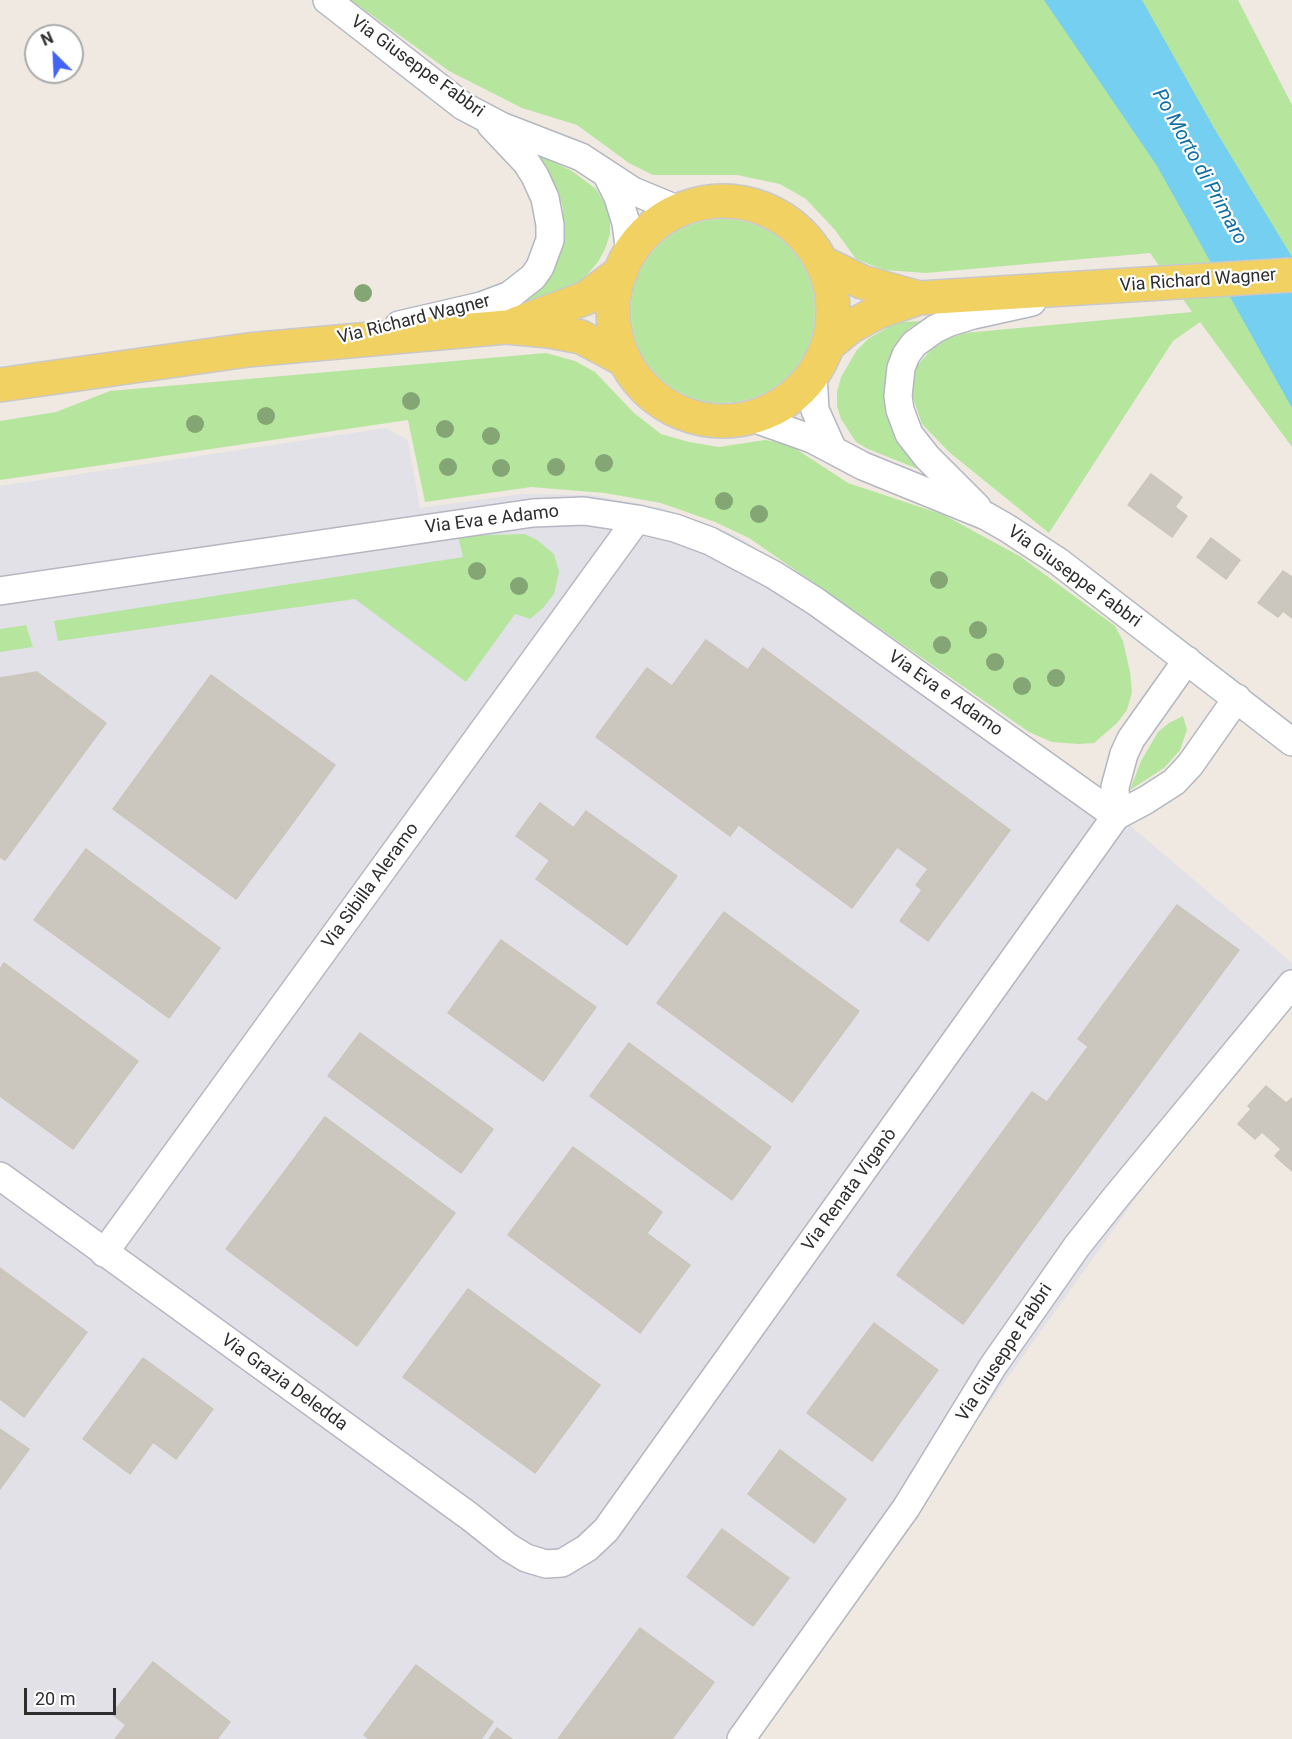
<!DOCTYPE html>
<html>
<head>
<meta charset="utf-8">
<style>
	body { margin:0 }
	#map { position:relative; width:1292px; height:1739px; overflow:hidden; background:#efe9e1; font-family:Roboto,sans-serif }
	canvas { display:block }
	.north { position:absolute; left:24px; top:24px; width:60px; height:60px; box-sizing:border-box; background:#fff; border:2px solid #ababab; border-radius:50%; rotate:336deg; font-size:16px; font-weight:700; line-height:24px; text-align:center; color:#2e2e2e }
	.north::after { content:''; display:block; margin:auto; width:21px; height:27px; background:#4264fb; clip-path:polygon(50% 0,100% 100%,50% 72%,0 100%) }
	.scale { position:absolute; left:24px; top:1688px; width:92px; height:27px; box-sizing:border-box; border:3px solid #2e2e2e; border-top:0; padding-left:8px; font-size:18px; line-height:21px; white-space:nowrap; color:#2e2e2e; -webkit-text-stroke:4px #fff; paint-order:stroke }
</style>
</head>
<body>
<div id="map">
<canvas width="1292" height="1739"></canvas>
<div class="north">N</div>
<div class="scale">20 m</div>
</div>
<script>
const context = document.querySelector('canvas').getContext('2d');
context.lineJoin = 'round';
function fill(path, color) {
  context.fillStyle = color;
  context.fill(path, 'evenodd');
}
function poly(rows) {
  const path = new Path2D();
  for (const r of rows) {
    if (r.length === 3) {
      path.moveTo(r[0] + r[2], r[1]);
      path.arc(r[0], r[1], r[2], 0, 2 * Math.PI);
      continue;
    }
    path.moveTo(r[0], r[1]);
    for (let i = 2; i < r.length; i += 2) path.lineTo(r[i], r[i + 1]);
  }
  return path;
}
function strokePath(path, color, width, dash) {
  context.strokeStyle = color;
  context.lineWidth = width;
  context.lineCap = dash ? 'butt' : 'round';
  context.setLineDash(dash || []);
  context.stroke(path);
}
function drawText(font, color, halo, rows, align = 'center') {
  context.font = font + ' Roboto,sans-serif';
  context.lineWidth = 4.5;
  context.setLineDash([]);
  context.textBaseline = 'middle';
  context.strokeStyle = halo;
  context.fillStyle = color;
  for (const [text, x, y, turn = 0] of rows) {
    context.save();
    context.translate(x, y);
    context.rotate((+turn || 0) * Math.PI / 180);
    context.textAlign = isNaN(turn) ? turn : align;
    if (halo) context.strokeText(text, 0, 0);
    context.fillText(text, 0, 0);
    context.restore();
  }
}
fill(poly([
	[385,428,408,440,420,508,521,494,591,495,662,508,738,536,1035,745,1292,963,1292,980,749,1739,0,1739,0,486]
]), '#e3e1e8');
fill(poly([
	[351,0,1238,0,1292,105,1292,447,1200,322,1173,341,1049,533,949,452,922,424,912,395,916,367,930,351,947,339,965,333,1192,312,1150,253,926,273,884,270,856,259,835,230,806,199,780,184,737,175,653,175,629,163,577,125,522,108,449,71],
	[532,152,572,171,596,189,606,206,610,220,610,234,605,249,598,262,578,285,531,303,516,303,562,236,563,209,559,194,546,168],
	[723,311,92],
	[923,321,911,327,902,335,895,347,887,377,928,473,868,449,856,442,841,419,837,406,837,392,841,377,857,350,868,339,892,325,902,322],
	[546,353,575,361,595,372,634,413,661,434,689,442,719,447,765,440,790,445,848,483,944,515,1021,557,1115,626,1123,641,1130,672,1132,692,1127,710,1117,723,1094,743,1078,744,1052,742,1029,732,749,538,715,522,661,503,605,493,531,487,425,502,408,420,0,480,0,421,56,412,110,391],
	[525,534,537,540,554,554,559,572,554,594,543,608,530,619,515,614,466,682,355,599,58,641,54,621,463,557,458,536],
	[26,625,33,647,0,652,0,629],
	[1183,716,1187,730,1180,750,1164,768,1130,790,1141,761,1158,732,1169,723]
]), '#b6e59e');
fill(poly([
	[1044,0,1142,0,1214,128,1292,257,1292,408,1157,166]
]), '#75cff0');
const building = poly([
	[1151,474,1182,497,1175,507,1187,516,1172,537,1128,505,1151,474],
	[1211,538,1240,560,1226,579,1197,557,1211,538],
	[1283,571,1292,577,1292,618,1283,611,1278,617,1258,603,1283,571],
	[706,640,748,670,763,648,832,699,730,836,596,737,647,668,672,686,706,640],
	[37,672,106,723,5,860,0,857,0,678,37,672],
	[211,675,335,765,286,832,162,742,211,675],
	[832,699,945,782,852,908,739,825,832,699],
	[162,742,286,832,236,899,113,809,162,742],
	[945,782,1010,830,928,941,900,921,922,890,916,885,928,869,897,847,945,782],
	[540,803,574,828,549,860,516,836,540,803],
	[586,811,677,876,627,945,536,879,586,811],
	[86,849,220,948,169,1018,34,920,86,849],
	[1177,905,1239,950,1139,1085,1078,1039,1177,905],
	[724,912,859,1011,792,1102,657,1003,724,912],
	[501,940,596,1007,543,1081,448,1013,501,940],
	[4,963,138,1061,73,1149,0,1096,0,969,4,963],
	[360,1033,493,1129,461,1173,328,1076,360,1033],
	[629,1043,771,1147,732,1200,590,1096,629,1043],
	[1088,1047,1139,1085,1031,1231,965,1183,1032,1092,1047,1102,1088,1047],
	[1266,1086,1286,1103,1292,1098,1292,1171,1275,1156,1281,1149,1262,1132,1255,1139,1238,1124,1251,1109,1248,1106,1266,1086],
	[325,1117,455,1213,406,1279,276,1183,325,1117],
	[573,1147,638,1194,622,1215,690,1265,640,1333,508,1235,573,1147],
	[276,1183,406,1279,357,1346,226,1249,276,1183],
	[965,1183,1031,1231,963,1324,897,1275,965,1183],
	[638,1194,662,1212,647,1233,622,1215,638,1194],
	[0,1268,87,1332,24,1417,0,1399,0,1268],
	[468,1289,600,1385,535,1473,403,1377,468,1289],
	[874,1323,938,1370,872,1461,807,1413,874,1323],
	[143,1358,213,1409,176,1459,153,1442,130,1474,83,1439,143,1358],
	[0,1429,29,1449,0,1489,0,1429],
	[780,1450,846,1499,814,1543,748,1494,780,1450],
	[722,1529,789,1578,753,1626,687,1577,722,1529],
	[640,1628,714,1682,672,1739,558,1739,640,1628],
	[153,1662,230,1722,217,1739,115,1739,126,1725,112,1714,153,1662],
	[416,1665,493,1722,481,1739,369,1739,364,1735,416,1665],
	[497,1728,512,1739,489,1739,497,1728]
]);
fill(building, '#cbc7bf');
strokePath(building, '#cbc5ba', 1.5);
const minor = poly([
	[327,0,463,106,501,126,581,157,633,191,679,210],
	[607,175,618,197,626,223,630,253],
	[399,325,481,306,510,295,533,277,540,267,550,240,550,225,545,198,535,176,526,162,491,125],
	[813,374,815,410,833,450],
	[750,417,812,439,863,466,986,516,1007,528,1059,562,1292,742],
	[977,507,927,457,909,434,900,410,898,396,901,368,906,355,914,344,935,329,950,322,973,315,1032,302],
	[0,591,533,513,584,511,637,519,675,528,710,541,774,575,815,601,1116,816],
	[1116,816,1115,787,1124,754,1131,739,1187,660],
	[0,1176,469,1516,508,1547,526,1558,546,1564,562,1563,587,1548,606,1530,1116,816,1146,800,1174,782,1190,765,1237,698],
	[104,1253,637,519],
	[741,1739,906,1508,993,1366,1077,1246,1116,1197,1292,984]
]);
const primary = poly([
	[723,311,110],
	[821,262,862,282,919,298],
	[516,324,586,298,621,272],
	[828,345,850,327,878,312,919,298,1292,275],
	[0,385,248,350,506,327,549,331,581,337,624,360]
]);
strokePath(minor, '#b4b7c1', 30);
strokePath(primary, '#c9c9c9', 36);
strokePath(minor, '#fff', 27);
strokePath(primary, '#f2d163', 33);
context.fillStyle = '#84a574';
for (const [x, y] of [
	[363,293],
	[411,401],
	[266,416],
	[195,424],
	[445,429],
	[491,436],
	[604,463],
	[448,467],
	[556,467],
	[501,468],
	[724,501],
	[759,514],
	[477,571],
	[939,580],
	[519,586],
	[978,630],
	[942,645],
	[995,662],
	[1056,678],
	[1022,686]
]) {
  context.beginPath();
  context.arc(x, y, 9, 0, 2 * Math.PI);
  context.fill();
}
drawText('18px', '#2e2e2e', '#fff', [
	["Via Giuseppe Fabbri",417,67,36],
	["Via Richard Wagner",1198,281,-4],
	["Via Richard Wagner",414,320,-14],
	["Via Eva e Adamo",492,520,-7],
	["Via Giuseppe Fabbri",1074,577,36],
	["Via Eva e Adamo",945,694,35],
	["Via Sibilla Aleramo",371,886,-54],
	["Via Renata Viganò",850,1190,-54],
	["Via Giuseppe Fabbri",1005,1353,-57],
	["Via Grazia Deledda",284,1383,36]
]);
drawText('italic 20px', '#0d6fa3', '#fff', [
	["Po Morto di Primaro",1199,167,61]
]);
</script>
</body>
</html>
